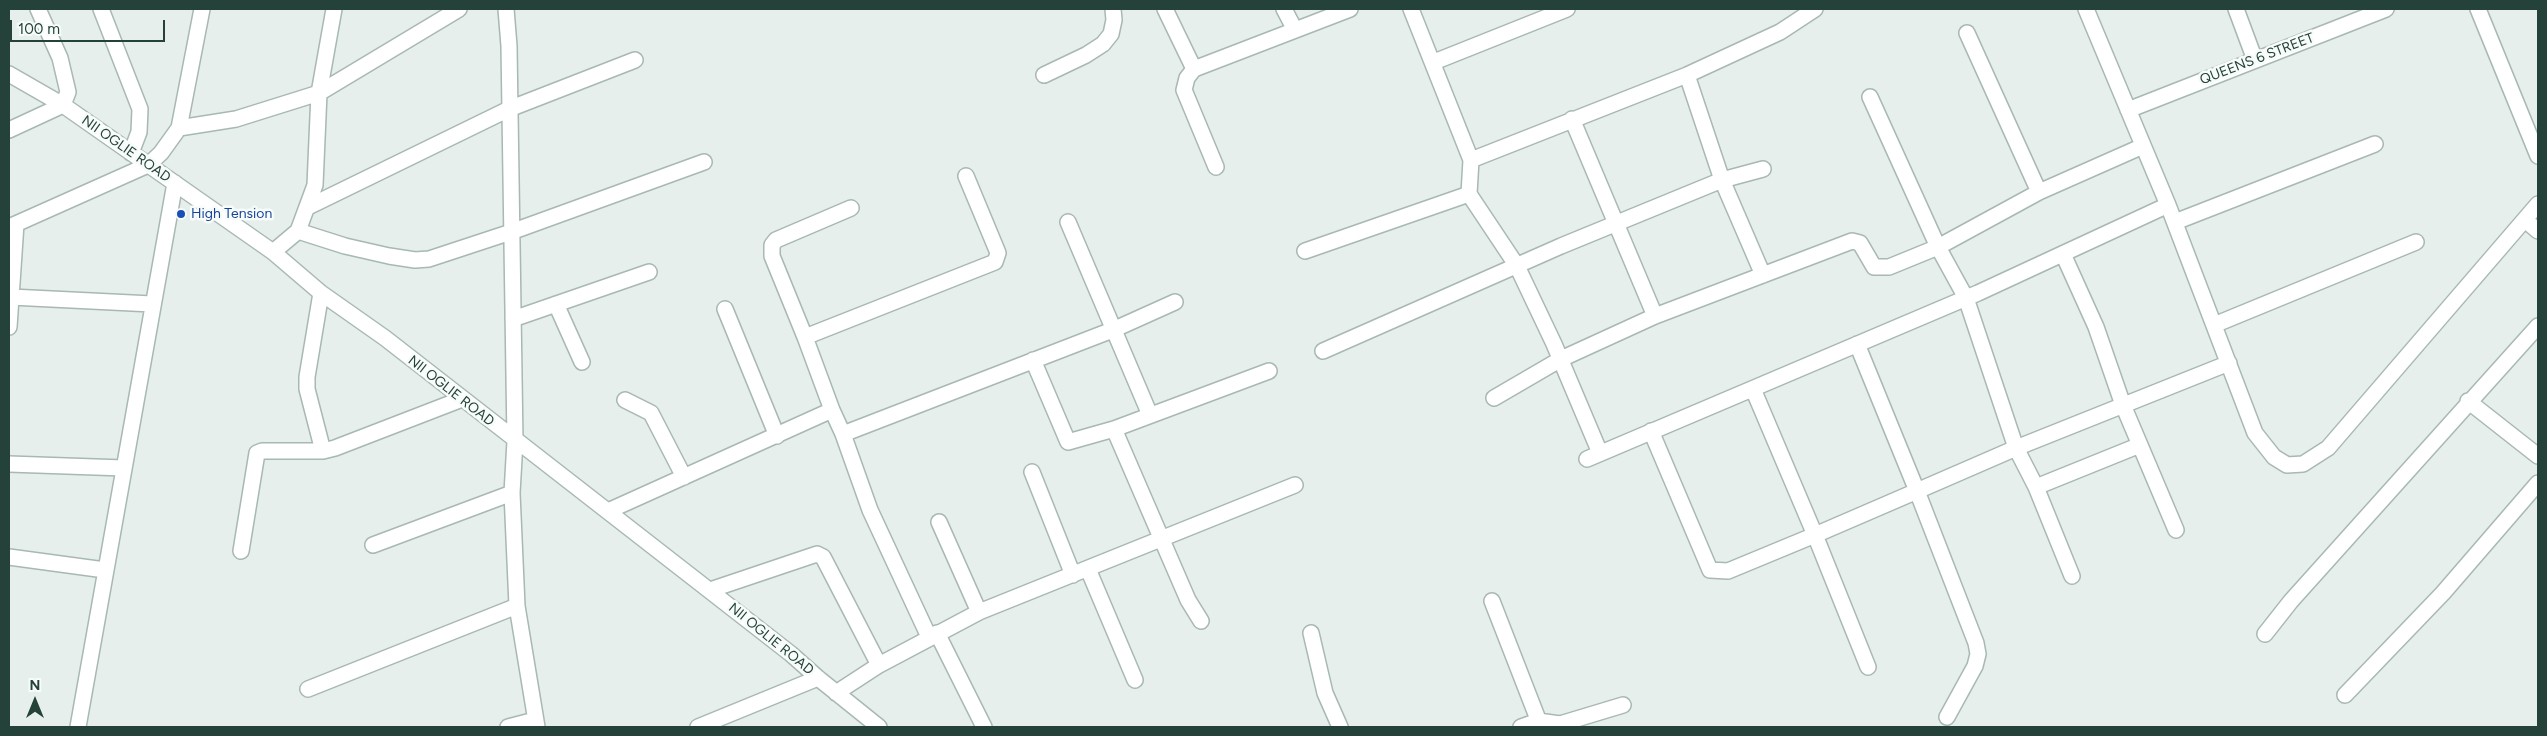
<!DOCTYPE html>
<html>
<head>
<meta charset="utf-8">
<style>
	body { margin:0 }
	#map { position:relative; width:2547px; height:736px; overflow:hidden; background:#e6efeb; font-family:Figtree,sans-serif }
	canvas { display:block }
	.frame { position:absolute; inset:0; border:10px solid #24423a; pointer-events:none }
	.north { position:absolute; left:10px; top:676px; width:50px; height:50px; -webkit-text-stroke:4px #f7fbf9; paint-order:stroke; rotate:0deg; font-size:14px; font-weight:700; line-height:20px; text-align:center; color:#24423a }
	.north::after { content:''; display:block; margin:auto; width:18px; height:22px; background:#24423a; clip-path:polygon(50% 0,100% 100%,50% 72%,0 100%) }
	.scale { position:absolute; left:10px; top:20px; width:155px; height:22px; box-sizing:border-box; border:2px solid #24423a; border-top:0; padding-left:6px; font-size:15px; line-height:18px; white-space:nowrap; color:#24423a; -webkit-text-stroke:4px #f7fbf9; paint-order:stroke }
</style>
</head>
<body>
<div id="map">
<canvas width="2547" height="736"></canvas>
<div class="frame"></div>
<div class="north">N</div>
<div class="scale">100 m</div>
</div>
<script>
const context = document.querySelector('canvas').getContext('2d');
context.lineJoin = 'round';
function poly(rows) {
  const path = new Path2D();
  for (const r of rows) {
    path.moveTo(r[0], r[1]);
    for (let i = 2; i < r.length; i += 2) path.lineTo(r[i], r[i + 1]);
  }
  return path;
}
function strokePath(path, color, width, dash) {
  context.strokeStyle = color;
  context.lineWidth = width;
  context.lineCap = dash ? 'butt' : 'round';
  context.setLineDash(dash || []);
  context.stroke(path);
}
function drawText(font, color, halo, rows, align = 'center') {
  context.font = font + ' Figtree,sans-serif';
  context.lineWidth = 5;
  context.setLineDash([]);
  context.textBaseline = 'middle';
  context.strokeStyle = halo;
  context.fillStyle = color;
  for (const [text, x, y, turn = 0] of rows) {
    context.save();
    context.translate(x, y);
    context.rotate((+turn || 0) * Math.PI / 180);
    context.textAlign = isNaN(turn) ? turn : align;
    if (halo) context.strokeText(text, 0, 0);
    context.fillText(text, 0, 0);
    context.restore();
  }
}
const minor = poly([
	[101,9,140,109,139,132,131,153],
	[506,9,509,46,515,441,512,493,517,606,537,727],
	[1165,9,1194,69],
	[1284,9,1295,30],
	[1411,9,1471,160,1469,194,1517,266,1554,344,1600,453],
	[2086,9,2168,205,2255,433,2274,457,2287,465,2303,464,2328,448,2538,204],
	[2236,9,2255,60],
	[2478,9,2538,156],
	[1967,33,2039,192,2143,146],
	[1434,62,1567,9],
	[9,74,63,105,273,252,321,293,385,338,791,654,818,678,879,727],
	[1044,75,1086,55,1103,44,1111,34,1114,20,1113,9],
	[1687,75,1722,180,1763,275],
	[1870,97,1938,247,1966,298,2016,448,2036,487,2072,576],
	[2128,110,2386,9],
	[1572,119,1655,316],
	[179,128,202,9],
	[9,130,63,105,68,92,60,58,38,9],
	[1471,160,1687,75,1780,32,1815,9],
	[1216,167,1184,90,1187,78,1194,69,1350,9],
	[308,207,509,109,635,60],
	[2525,220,2538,231],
	[1068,222,1150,415],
	[2175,222,2375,144],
	[9,227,148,165,161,153,179,128,236,119,319,93,459,9],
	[298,231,345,246,389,256,415,260,429,259,511,232,704,162],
	[1305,251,1469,194],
	[273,252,298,231,315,185,319,93,334,9],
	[2063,254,2096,327,2123,405,2176,530],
	[321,293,307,377,307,389,323,451],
	[11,297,152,304],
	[556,304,582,362],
	[725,309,777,436],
	[513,319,649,272],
	[2214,325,2416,242],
	[9,327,16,224],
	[805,337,772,256,772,245,776,240,851,208],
	[1323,351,1561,246,1722,180,1763,169],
	[1033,360,1068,442,1114,429,1269,371],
	[1753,389,1815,535,1868,667],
	[1494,398,1561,359,1655,316,1852,241,1860,243,1874,267,1889,267,1938,247,2039,192],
	[625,400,651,413,684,477],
	[2468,401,2538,456],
	[832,410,843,434,1115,329,1175,302],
	[1114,429,1188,600,1201,621],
	[1651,431,1710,570,1728,571,1815,535,1917,491,1857,344],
	[843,434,870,510,929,637],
	[1587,459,1978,293,2168,205],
	[9,464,124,468],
	[1032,472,1073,575],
	[2036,487,2140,445],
	[608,511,832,410,805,337,995,262,998,253,996,248,966,176],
	[939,522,979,612],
	[373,545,512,493],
	[241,551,257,453,262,451,323,451,335,448,462,399],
	[9,557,105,570],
	[1088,569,1135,680],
	[710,590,817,554,823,557,879,665],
	[1492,601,1541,727],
	[937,633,984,727],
	[1311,633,1325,693,1340,727],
	[2265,634,2291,601,2538,326],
	[308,689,517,606],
	[836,693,879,665,979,612,1295,485],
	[2345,695,2443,593,2538,483],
	[1947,717,1975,666,1978,654,1976,643,1917,491,2016,448,2229,363],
	[78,727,175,183],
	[508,727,535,720],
	[698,727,818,678],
	[1521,727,1538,721,1560,724,1623,705]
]);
strokePath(minor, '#a8b8b2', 18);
strokePath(minor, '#fff', 15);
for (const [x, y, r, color] of [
	[181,214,5,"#1a4fb4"]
]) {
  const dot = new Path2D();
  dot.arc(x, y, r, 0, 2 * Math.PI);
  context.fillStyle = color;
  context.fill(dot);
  strokePath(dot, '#f7fbf9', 2);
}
drawText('14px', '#24423a', '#f7fbf9', [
	["QUEENS 6 STREET",2257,59,-21],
	["NII OGLIE ROAD",126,149,35],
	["NII OGLIE ROAD",451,391,38],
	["NII OGLIE ROAD",771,639,39]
]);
drawText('14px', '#164399', '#f7fbf9', [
	["High Tension",191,214]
], 'left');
</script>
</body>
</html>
